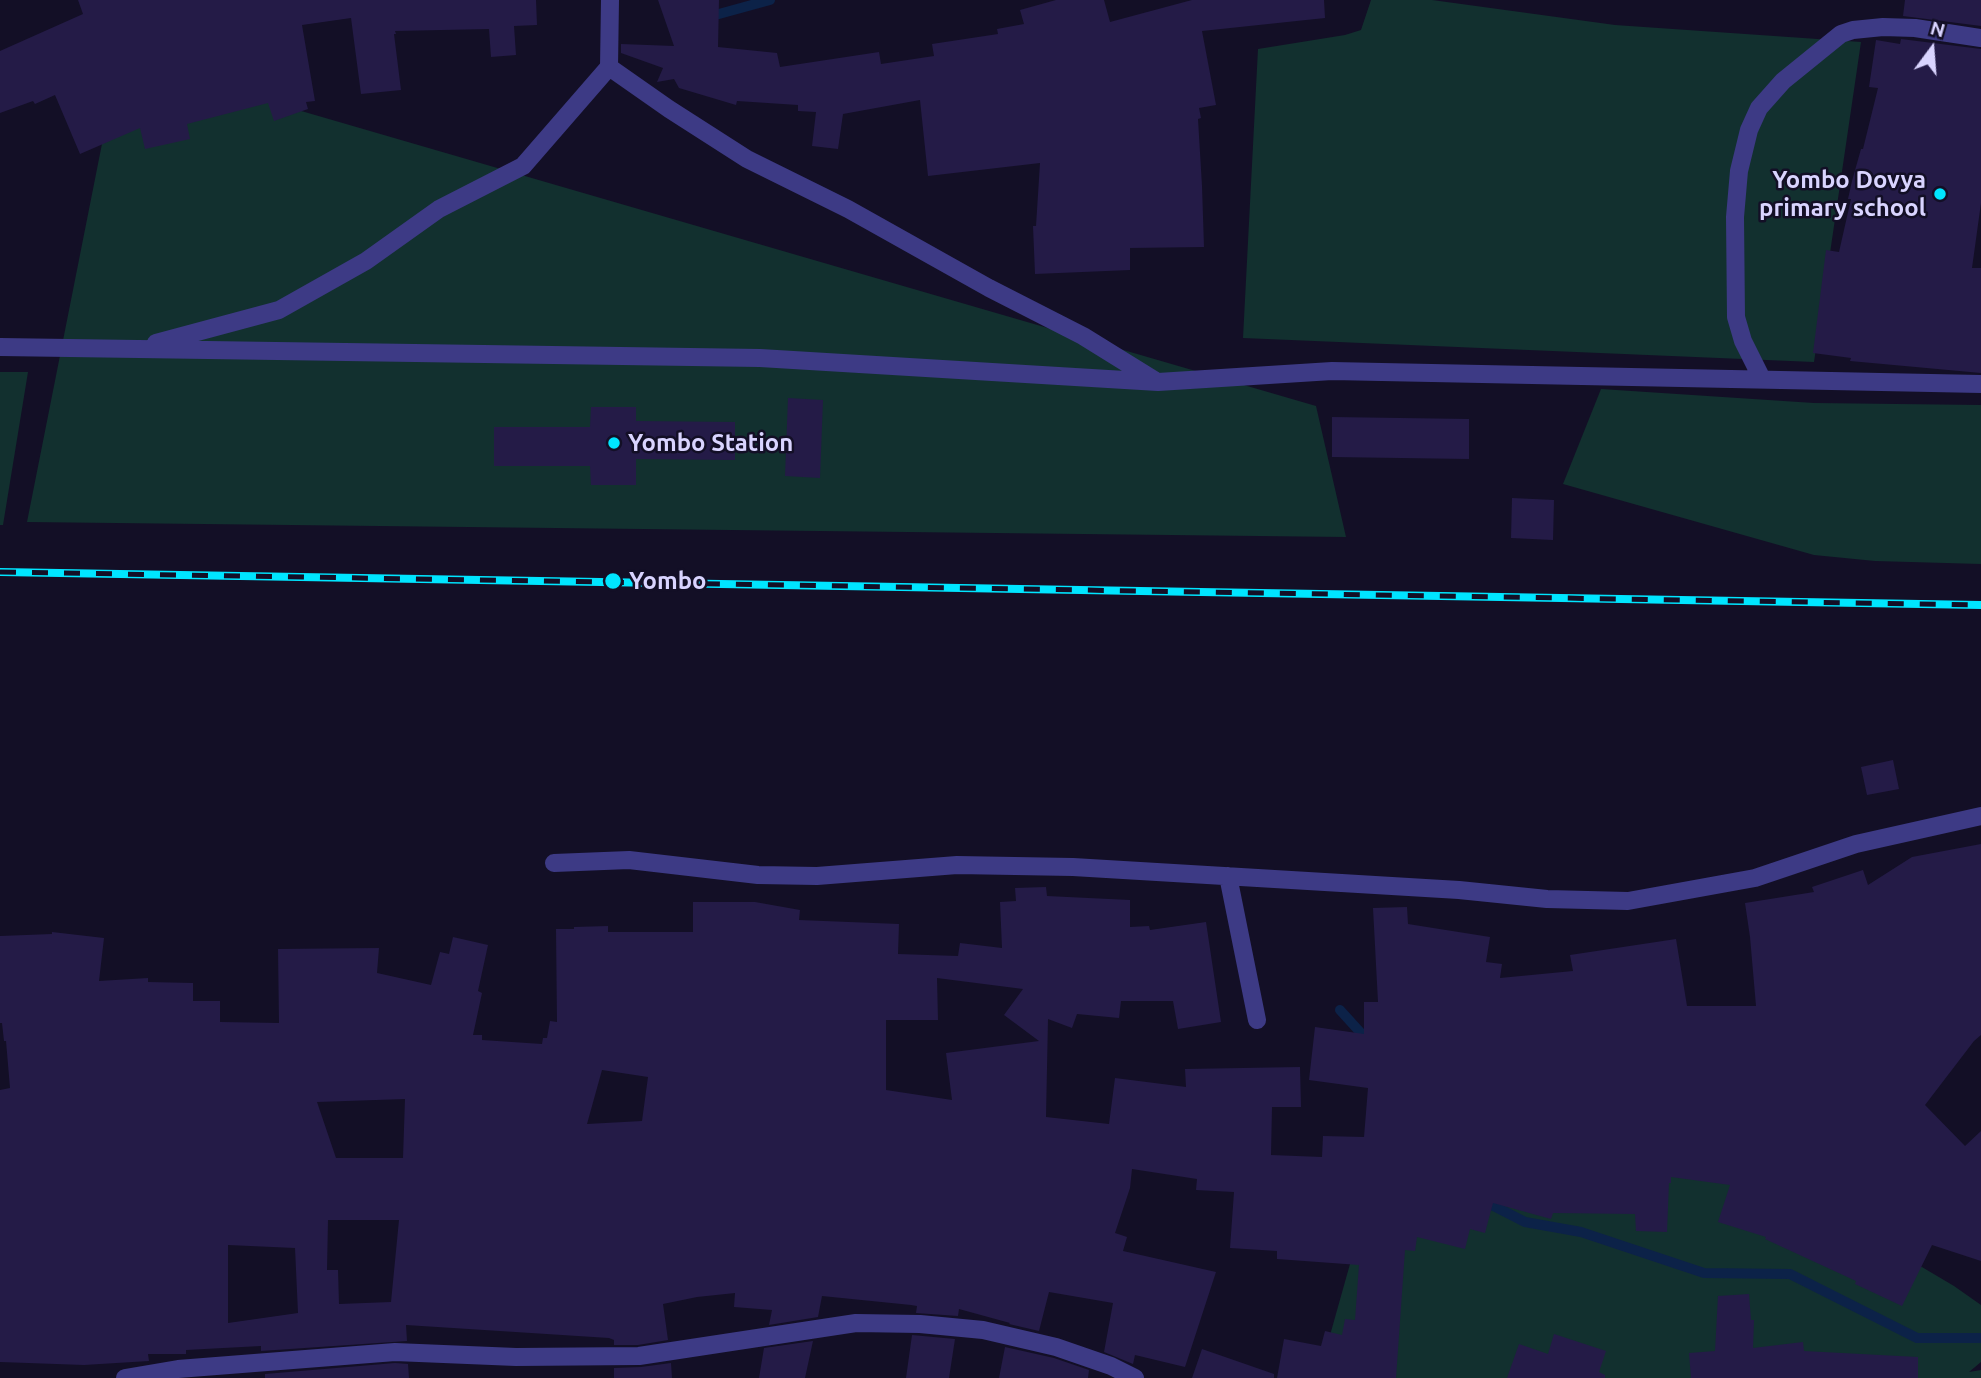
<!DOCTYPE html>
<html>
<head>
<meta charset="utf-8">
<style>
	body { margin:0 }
	#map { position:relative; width:1981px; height:1378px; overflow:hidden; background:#130f26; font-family:Ubuntu,sans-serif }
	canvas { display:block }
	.north { position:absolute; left:1897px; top:14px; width:70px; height:70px; -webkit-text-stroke:5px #130f26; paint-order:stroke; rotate:16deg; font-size:19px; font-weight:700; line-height:28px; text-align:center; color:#d9d4ff }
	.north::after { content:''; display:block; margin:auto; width:24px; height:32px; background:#d9d4ff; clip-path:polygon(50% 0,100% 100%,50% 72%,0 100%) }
</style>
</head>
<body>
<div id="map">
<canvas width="1981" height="1378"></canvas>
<div class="north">N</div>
</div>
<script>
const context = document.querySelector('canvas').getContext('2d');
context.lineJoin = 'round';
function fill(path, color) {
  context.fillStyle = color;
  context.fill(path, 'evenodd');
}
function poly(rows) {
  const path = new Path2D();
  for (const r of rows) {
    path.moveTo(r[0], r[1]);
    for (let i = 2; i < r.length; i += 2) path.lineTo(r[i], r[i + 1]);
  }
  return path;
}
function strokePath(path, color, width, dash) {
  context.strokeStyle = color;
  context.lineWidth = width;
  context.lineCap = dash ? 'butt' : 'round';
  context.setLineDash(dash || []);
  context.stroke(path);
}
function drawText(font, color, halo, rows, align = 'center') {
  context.font = font + ' Ubuntu,sans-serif';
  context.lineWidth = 5;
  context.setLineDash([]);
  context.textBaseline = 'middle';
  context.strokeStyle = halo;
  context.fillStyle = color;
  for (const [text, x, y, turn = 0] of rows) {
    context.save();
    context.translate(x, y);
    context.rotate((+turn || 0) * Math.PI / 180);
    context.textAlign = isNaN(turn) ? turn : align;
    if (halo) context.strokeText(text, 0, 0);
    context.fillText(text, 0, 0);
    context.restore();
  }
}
fill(poly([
	[1371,0,1432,0,1615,25,1861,42,1814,362,1243,338,1258,49,1345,35,1361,30],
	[119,58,1316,406,1346,537,27,522],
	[0,372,28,372,3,525,0,525],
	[1601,389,1814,403,1981,405,1981,564,1875,561,1814,555,1563,484],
	[1552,1153,1768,1176,1954,1286,1981,1305,1981,1362,1969,1372,1981,1370,1981,1378,1318,1378,1366,1207]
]), '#12302f');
strokePath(poly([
	[708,17,770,0],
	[1340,1010,1370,1043],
	[1482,1200,1525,1222,1581,1232,1704,1273,1790,1274,1917,1338,1981,1338]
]), '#0c2248', 10);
fill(poly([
	[78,0,536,0,537,25,514,26,516,55,491,57,489,29,395,31,396,34,394,34,401,90,361,94,351,18,302,25,315,101,306,102,308,109,274,121,268,103,187,124,190,139,145,149,140,128,80,154,55,95,35,104,33,101,0,113,0,51,83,14],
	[658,0,719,0,718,47,777,53,780,67,879,52,881,64,934,56,932,44,998,34,997,29,1024,24,1020,10,1056,0,1104,0,1110,22,1192,0,1324,0,1325,18,1202,31,1216,105,1199,108,1201,118,1198,119,1202,186,1204,247,1130,248,1130,270,1035,274,1033,226,1036,226,1040,163,928,176,920,100,843,114,838,149,812,146,816,112,798,111,798,105,737,101,736,105,679,88,674,79,657,82,663,68,621,53,621,44,674,46],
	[1905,0,1981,0,1981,26,1903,16],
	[1901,39,1981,49,1981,203,1972,268,1981,268,1981,373,1850,361,1851,358,1813,353,1826,250,1839,252,1851,199,1848,199,1852,181,1861,149,1863,149,1878,88,1869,87,1876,40,1900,44],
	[788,398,823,400,820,478,785,476],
	[591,407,636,407,636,421,735,422,735,460,636,459,636,485,591,485,590,466,494,466,494,427,590,427],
	[1332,417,1469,419,1469,459,1332,457],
	[1512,498,1554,500,1553,540,1511,538],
	[1893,760,1899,789,1867,795,1861,767],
	[1981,844,1981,1035,1974,1041,1925,1105,1965,1146,1981,1131,1981,1261,1932,1245,1902,1306,1855,1284,1856,1281,1765,1239,1766,1237,1718,1222,1730,1185,1671,1177,1671,1183,1669,1183,1667,1232,1636,1231,1635,1214,1553,1213,1551,1219,1493,1203,1485,1233,1470,1229,1465,1249,1417,1237,1415,1251,1405,1250,1396,1378,1277,1378,1284,1339,1321,1346,1325,1331,1342,1335,1345,1319,1355,1320,1359,1265,1277,1259,1277,1251,1230,1248,1234,1192,1196,1190,1197,1179,1132,1169,1130,1188,1115,1233,1127,1237,1123,1251,1216,1272,1185,1367,1135,1355,1133,1364,1104,1352,1113,1303,1049,1292,1039,1331,1009,1324,1010,1323,959,1309,958,1316,916,1313,917,1306,911,1305,822,1296,818,1317,769,1325,772,1310,734,1307,735,1293,697,1297,663,1304,668,1340,638,1345,614,1345,614,1340,609,1338,406,1325,407,1341,261,1351,261,1346,186,1350,186,1354,148,1354,149,1361,84,1365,0,1362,0,1090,10,1088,6,1041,4,1041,2,1023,0,1023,0,936,52,934,52,932,104,938,99,981,148,978,148,982,193,983,193,1001,220,1001,220,1022,279,1023,278,949,379,948,377,973,431,985,440,952,449,954,453,937,488,945,478,991,482,993,473,1035,482,1035,482,1040,542,1044,543,1038,547,1038,550,1021,557,1022,556,929,574,929,574,927,608,926,608,932,693,932,693,902,755,902,800,910,799,920,899,924,898,954,958,956,960,943,1002,948,1000,902,1016,901,1015,888,1046,887,1047,896,1130,900,1130,927,1149,926,1150,930,1206,922,1221,1022,1178,1029,1173,1001,1121,1001,1119,1018,1077,1014,1072,1028,1048,1019,1046,1117,1109,1124,1115,1078,1186,1087,1185,1069,1300,1067,1301,1107,1272,1107,1271,1155,1322,1157,1323,1136,1364,1137,1368,1088,1309,1080,1315,1027,1364,1034,1364,1002,1378,1002,1373,908,1407,907,1408,924,1490,937,1486,962,1502,964,1500,978,1573,971,1570,955,1676,939,1687,1006,1756,1006,1750,937,1745,903,1814,892,1812,887,1863,870,1868,885,1912,857],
	[937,978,1023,989,1004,1015,1039,1041,946,1053,952,1100,886,1090,886,1020,938,1020],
	[602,1070,648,1077,642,1121,587,1124],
	[405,1099,403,1158,336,1158,317,1102],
	[328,1220,399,1220,391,1302,339,1304,338,1270,327,1270],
	[228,1245,295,1248,298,1313,228,1323],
	[1749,1294,1751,1320,1754,1320,1753,1348,1803,1342,1804,1351,1918,1357,1918,1378,1691,1378,1689,1353,1715,1351,1718,1296],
	[1554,1334,1606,1351,1599,1372,1605,1375,1605,1378,1507,1378,1519,1344,1548,1354],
	[912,1335,955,1339,949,1378,906,1378],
	[813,1341,805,1378,759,1378,764,1348],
	[1005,1347,1054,1358,1089,1370,1088,1378,999,1378],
	[1202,1349,1274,1374,1274,1378,1192,1378],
	[395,1363,408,1364,409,1378,265,1378,265,1374],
	[671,1363,672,1378,614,1378,614,1368,641,1367]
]), '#241b47');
strokePath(poly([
	[609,67,669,109,747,159,848,209,989,288,1083,336,1154,380],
	[156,343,279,310,366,261,439,209,523,166,609,67,610,0],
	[0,347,760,358,1158,382,1332,371,1981,384],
	[1762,379,1743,341,1736,317,1735,217,1739,171,1749,130,1759,108,1783,81,1841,34,1853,30,1883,27,1915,28,1981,38],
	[554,863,629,860,758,875,817,876,957,865,1073,867,1459,890,1547,899,1628,901,1755,878,1856,844,1981,816],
	[1228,876,1257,1020],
	[125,1378,178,1369,395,1352,516,1357,639,1356,856,1323,920,1324,983,1330,1056,1347,1111,1366,1135,1378]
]), '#3d3a85', 18);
const rail = poly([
	[0,572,1981,605]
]);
strokePath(rail, '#00e5ff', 8);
strokePath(rail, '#130f26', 5, [16]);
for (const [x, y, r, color] of [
	[1940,194,7,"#00e5ff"],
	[614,443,7,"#00e5ff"],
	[613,581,9,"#00e5ff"]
]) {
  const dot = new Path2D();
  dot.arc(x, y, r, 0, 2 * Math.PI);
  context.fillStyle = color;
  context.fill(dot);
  strokePath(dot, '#130f26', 2.5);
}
drawText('bold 24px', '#d9d4ff', '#130f26', [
	["Yombo Dovya",1926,180,"right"],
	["primary school",1926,208,"right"],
	["Yombo Station",628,443],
	["Yombo",629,581]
], 'left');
</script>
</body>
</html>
